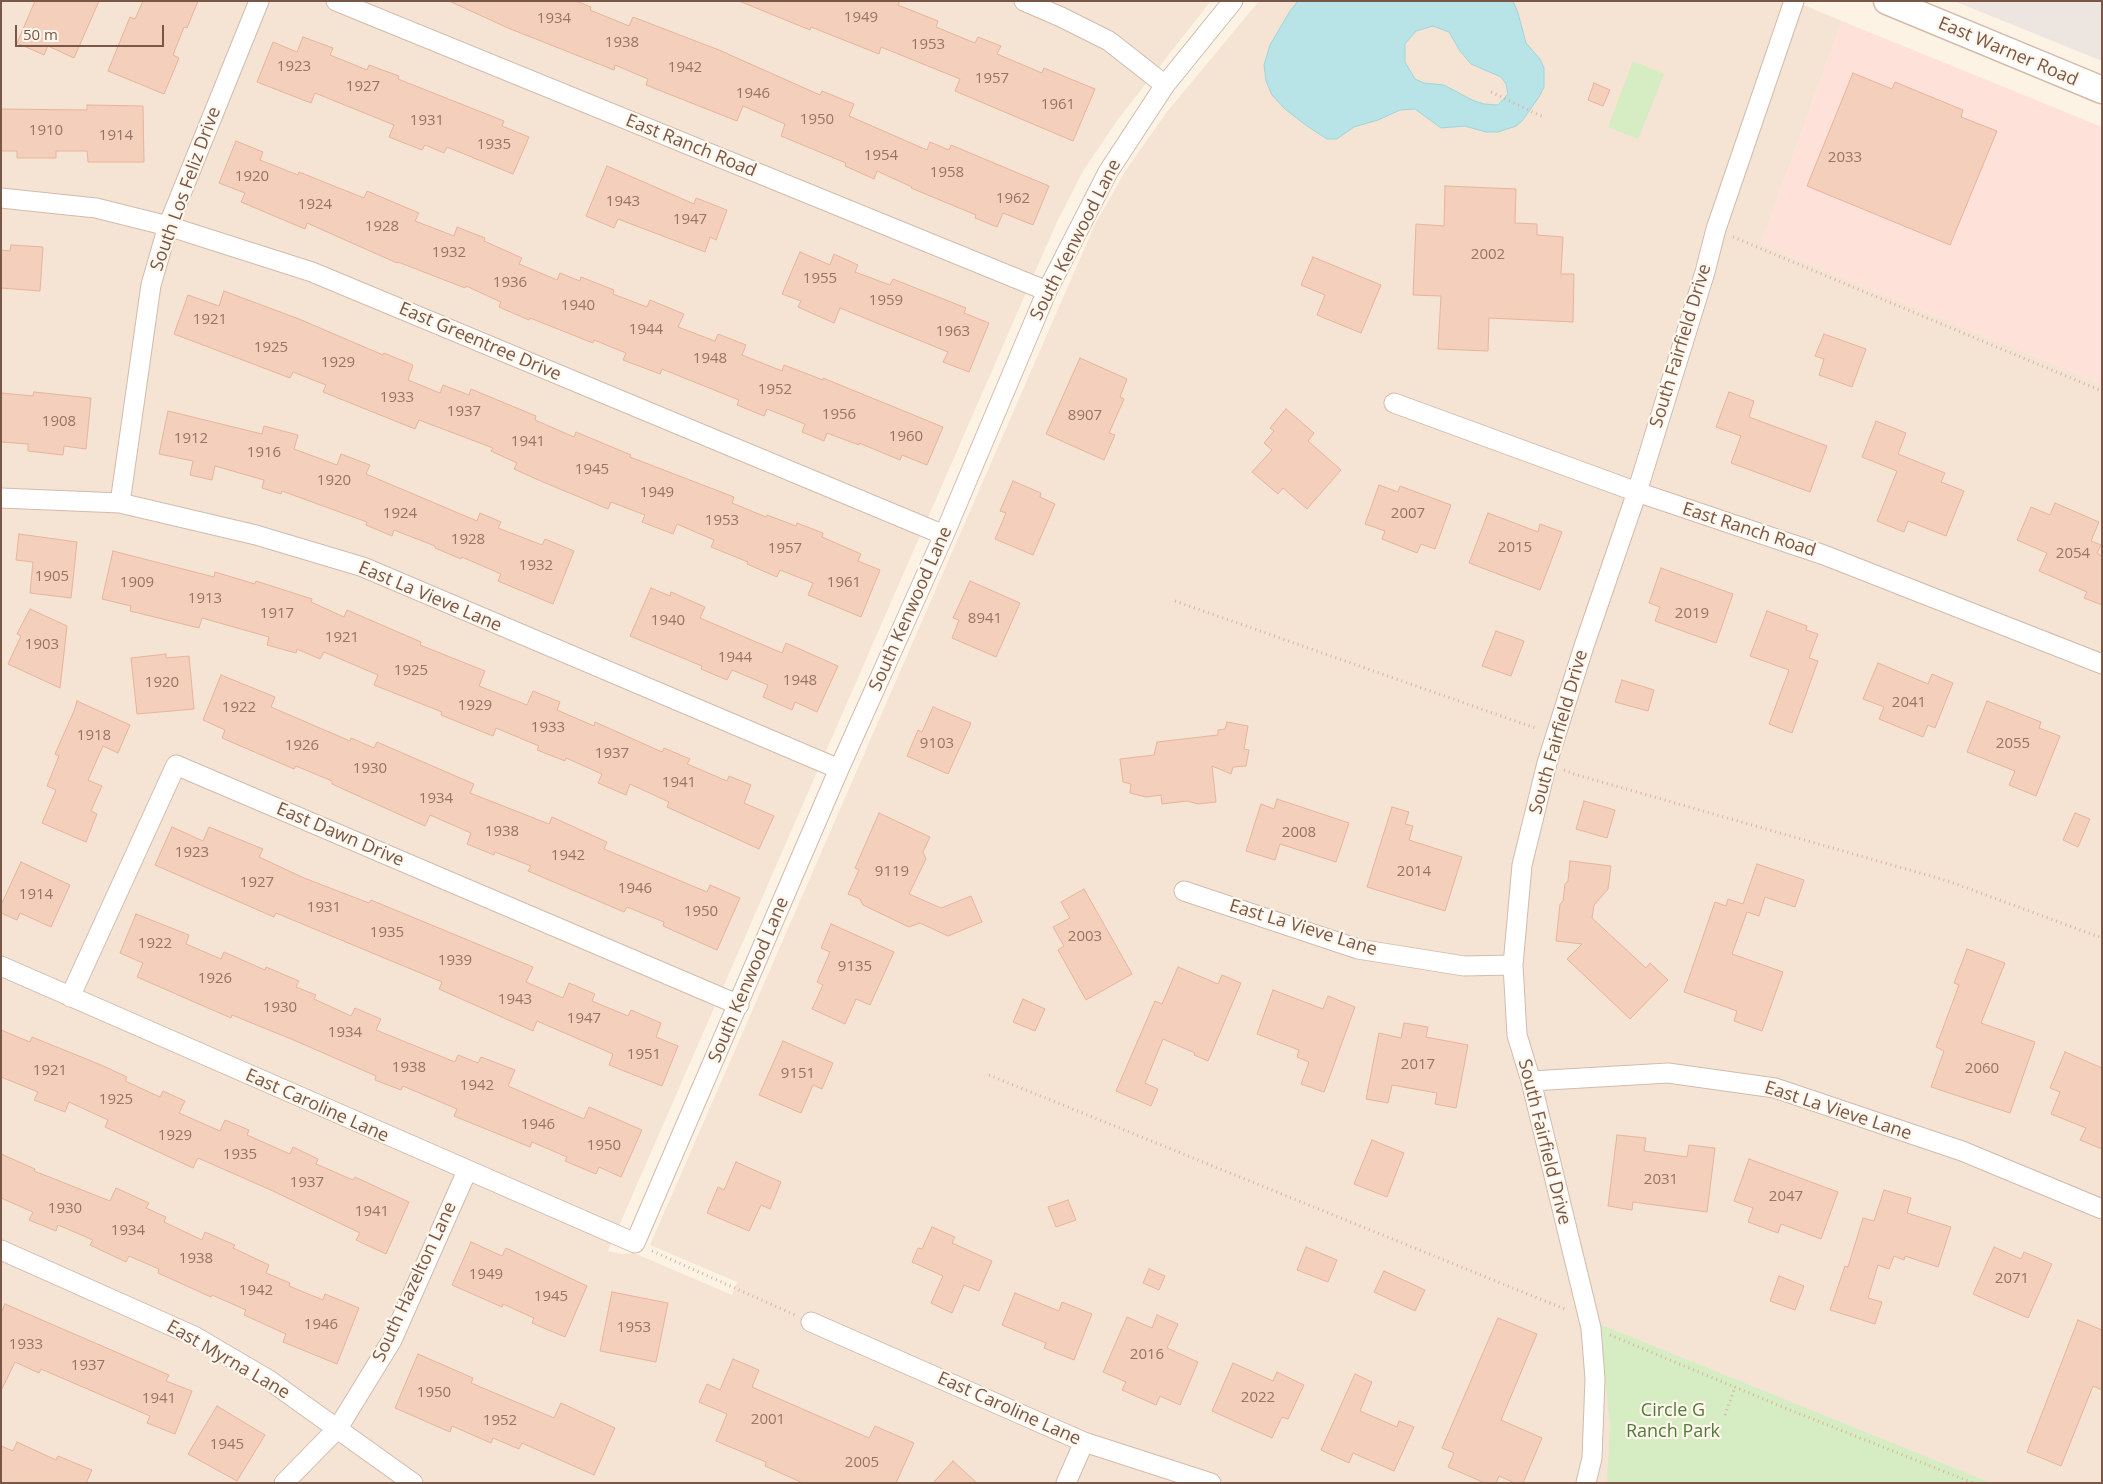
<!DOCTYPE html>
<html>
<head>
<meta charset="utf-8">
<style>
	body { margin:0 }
	#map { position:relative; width:2103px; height:1484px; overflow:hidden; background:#fdf3e5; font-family:"Open Sans",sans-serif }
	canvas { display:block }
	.frame { position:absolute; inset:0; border:2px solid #785748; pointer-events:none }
	.scale { position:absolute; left:15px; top:25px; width:149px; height:22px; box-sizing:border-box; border:2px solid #785748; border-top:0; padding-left:6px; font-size:15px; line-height:18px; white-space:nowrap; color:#785748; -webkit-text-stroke:4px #fff7ec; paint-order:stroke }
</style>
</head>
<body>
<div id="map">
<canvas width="2103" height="1484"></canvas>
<div class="frame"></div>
<div class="scale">50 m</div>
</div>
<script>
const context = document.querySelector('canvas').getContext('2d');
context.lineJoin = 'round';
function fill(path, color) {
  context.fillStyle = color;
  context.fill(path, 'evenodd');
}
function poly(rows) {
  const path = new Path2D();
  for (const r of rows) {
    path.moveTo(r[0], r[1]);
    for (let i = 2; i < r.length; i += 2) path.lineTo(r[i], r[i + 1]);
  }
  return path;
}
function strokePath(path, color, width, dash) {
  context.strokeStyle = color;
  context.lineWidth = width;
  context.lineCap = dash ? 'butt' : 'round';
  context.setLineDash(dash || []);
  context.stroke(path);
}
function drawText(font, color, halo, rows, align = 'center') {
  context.font = font + ' "Open Sans",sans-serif';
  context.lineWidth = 4.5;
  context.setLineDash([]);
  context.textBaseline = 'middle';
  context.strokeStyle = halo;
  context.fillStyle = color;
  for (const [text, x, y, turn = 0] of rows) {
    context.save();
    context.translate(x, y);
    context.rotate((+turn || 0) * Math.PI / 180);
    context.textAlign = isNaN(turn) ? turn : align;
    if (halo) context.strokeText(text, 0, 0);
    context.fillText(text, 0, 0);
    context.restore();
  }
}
fill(poly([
	[1,1,1211,1,1119,118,1083,171,1056,224,608,1251,622,1254,634,1253,732,1295,737,1282,650,1245,1096,222,1126,170,1166,113,1259,1,1794,1,1842,21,1761,244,2102,384,2102,1483,1,1483]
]), '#f5e4d3');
fill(poly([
	[1842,21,2102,127,2102,384,1761,244]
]), '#fee1d8');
fill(poly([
	[1954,1,2102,1,2102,61]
]), '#ede5df');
fill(poly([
	[1633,61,1664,74,1638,139,1608,127],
	[1599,1324,1991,1483,1607,1483,1610,1424]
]), '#d6ecc2');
const water = poly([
	[1298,1,1513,1,1518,13,1526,43,1540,59,1544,68,1544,87,1539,97,1522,121,1516,126,1498,132,1486,132,1465,126,1441,128,1415,109,1400,110,1378,120,1354,127,1337,139,1327,139,1307,126,1285,109,1272,95,1266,81,1264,65,1270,45,1290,11,1298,1],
	[1433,26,1449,32,1460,51,1471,64,1501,77,1506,84,1508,94,1498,105,1484,104,1472,100,1444,85,1424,83,1415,79,1405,62,1405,44,1416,31,1433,26]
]);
fill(water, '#b8e4e8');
strokePath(water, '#9ed5db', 1);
const building = poly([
	[35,1,99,1,74,58,48,46,44,55,17,43,35,1],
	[143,1,198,1,187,28,184,27,173,55,179,58,164,94,108,71,130,17,135,19,143,1],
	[449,1,576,1,591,7,590,10,629,26,633,17,719,50,820,95,822,91,854,104,849,116,927,150,930,142,949,150,951,145,1049,186,1033,225,1003,213,997,227,975,218,976,215,911,188,912,187,877,171,874,179,845,166,846,163,781,136,785,124,743,106,737,121,646,85,648,79,615,65,614,70,508,28,449,1],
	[739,1,900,1,898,5,938,21,936,27,975,43,978,37,1001,46,997,54,1042,73,1044,68,1095,89,1073,141,955,91,960,79,881,47,879,54,811,27,810,30,739,1],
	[303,37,333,48,330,55,367,70,369,65,399,76,398,79,504,121,502,126,529,137,513,174,447,147,444,153,425,145,422,150,389,137,394,125,315,93,311,103,257,82,273,42,297,52,303,37],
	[1853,73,1892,89,1895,82,1963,110,1961,117,1997,131,1950,245,1807,186,1853,73],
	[1594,83,1610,90,1603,106,1588,100,1594,83],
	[87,105,143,106,144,162,88,162,87,151,56,151,56,158,17,158,17,151,1,151,1,109,87,110,87,105],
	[236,141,263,152,260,160,298,175,299,172,364,198,367,191,419,213,415,221,454,236,457,227,485,238,484,241,522,258,519,264,557,280,560,273,580,281,581,277,614,290,613,294,647,307,650,300,684,314,678,327,715,341,718,334,746,345,742,355,782,371,784,365,823,380,823,378,943,427,927,465,902,455,900,460,859,443,859,445,827,433,824,441,802,432,805,424,767,409,764,416,737,405,739,400,662,369,660,374,623,360,626,353,594,340,593,343,530,318,529,320,499,307,501,302,466,286,465,288,398,262,397,263,307,223,305,229,241,202,245,193,219,183,236,141],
	[607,166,694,204,696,198,727,210,716,240,710,237,705,252,618,219,614,228,586,216,607,166],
	[1445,186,1516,189,1515,223,1537,224,1537,235,1563,237,1561,274,1574,274,1573,322,1489,318,1488,351,1438,349,1441,296,1413,295,1416,224,1444,226,1445,186],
	[11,245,43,247,40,291,1,288,1,250,10,251,11,245],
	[800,252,830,265,834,254,858,265,855,272,890,285,893,279,966,308,964,313,989,323,969,372,943,362,948,352,840,308,834,323,798,307,801,301,782,294,800,252],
	[1313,257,1381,285,1361,333,1317,315,1325,295,1301,285,1313,257],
	[224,291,299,319,383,355,384,353,413,365,408,380,440,393,443,385,469,395,471,389,536,416,535,420,574,437,576,432,631,455,630,457,734,497,732,503,766,517,767,515,796,526,797,523,823,533,822,537,861,554,858,561,880,570,861,617,808,595,813,583,780,570,777,577,747,564,748,562,711,547,714,540,677,524,673,534,642,522,645,515,611,502,608,509,543,482,514,469,517,463,491,451,493,448,419,420,415,429,323,392,326,385,293,372,290,378,174,334,188,295,219,306,224,291],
	[1824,334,1866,349,1852,387,1819,375,1824,359,1815,356,1824,334],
	[1080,358,1127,379,1120,397,1124,399,1109,433,1115,435,1104,460,1046,434,1080,358],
	[34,392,91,398,86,449,64,446,63,455,28,451,28,444,1,442,1,393,33,396,34,392],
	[1729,392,1754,401,1749,417,1827,446,1810,492,1731,463,1741,436,1716,427,1729,392],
	[1286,409,1314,433,1308,441,1341,470,1307,509,1283,488,1278,494,1252,472,1272,450,1264,443,1274,431,1270,428,1286,409],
	[168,411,262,434,264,426,298,435,294,449,337,465,341,454,370,465,366,474,477,521,480,513,501,522,498,528,542,545,545,539,574,551,553,604,498,581,501,574,462,557,461,559,435,548,435,546,394,530,392,536,366,525,367,522,282,491,281,494,262,488,264,480,215,466,212,480,190,475,193,461,159,454,168,411],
	[1876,421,1906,433,1898,454,1945,473,1941,482,1964,491,1946,536,1908,521,1904,532,1877,521,1897,471,1862,457,1876,421],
	[1013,481,1041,493,1040,497,1055,504,1033,555,995,539,1006,513,1000,511,1013,481],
	[1379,485,1398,492,1400,486,1451,505,1435,549,1421,544,1417,553,1382,539,1385,531,1365,524,1379,485],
	[2055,503,2099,522,2091,541,2101,545,2097,553,2102,556,2102,605,2084,598,2087,592,2039,571,2047,553,2017,540,2031,507,2050,515,2055,503],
	[1488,513,1538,532,1540,524,1562,532,1540,590,1469,563,1488,513],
	[19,534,77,542,71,598,30,593,33,562,16,560,19,534],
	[113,551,214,577,215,572,255,584,256,581,312,599,311,602,344,617,347,610,421,642,420,645,485,671,479,686,527,705,533,691,560,702,557,710,594,726,595,722,662,752,664,748,690,759,687,764,727,781,729,776,751,785,744,803,774,816,759,849,667,807,669,802,630,784,626,795,598,783,602,774,566,758,565,761,537,750,539,746,496,728,493,736,441,715,442,712,374,685,378,675,324,652,320,659,297,649,296,653,267,645,269,637,202,618,199,628,130,611,131,606,102,599,113,551],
	[1661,568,1733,594,1716,643,1655,621,1660,607,1649,603,1661,568],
	[970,581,1020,603,996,657,952,638,959,620,953,618,970,581],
	[651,588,670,596,671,592,705,607,700,618,782,653,786,643,838,666,817,712,795,702,792,710,763,697,768,685,732,670,727,680,701,669,702,666,630,636,651,588],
	[30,609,67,626,60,688,8,664,21,636,17,634,30,609],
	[1767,611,1807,626,1806,630,1818,634,1809,658,1818,661,1792,733,1769,724,1789,670,1750,656,1767,611],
	[1496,631,1524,641,1511,676,1482,666,1496,631],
	[166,654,166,658,189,656,194,709,137,714,131,658,166,654],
	[1878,663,1928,684,1932,674,1953,683,1935,728,1928,725,1923,737,1879,719,1884,707,1863,699,1878,663],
	[221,675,275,697,271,707,350,741,351,738,374,748,377,742,474,784,470,793,549,824,552,817,607,842,604,849,707,892,710,885,740,898,717,950,663,926,664,922,627,907,624,912,528,871,531,866,495,852,494,855,467,844,471,833,430,815,425,826,332,784,332,781,296,766,294,769,222,738,225,730,203,720,221,675],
	[1622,680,1654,690,1648,711,1615,702,1622,680],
	[77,701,130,725,118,753,103,746,88,780,102,786,91,811,97,814,86,842,42,823,56,790,47,786,59,756,55,754,74,711,77,701],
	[1987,701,2041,722,2039,728,2060,736,2036,796,2009,785,2015,771,1967,752,1987,701],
	[933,707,971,723,948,774,907,756,918,730,922,732,933,707],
	[1227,722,1248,726,1244,749,1249,750,1246,766,1233,767,1231,774,1212,766,1216,802,1198,804,1187,801,1162,804,1161,795,1146,797,1130,793,1131,784,1123,782,1120,759,1154,755,1157,742,1218,735,1218,730,1225,729,1227,722],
	[1277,799,1349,823,1336,862,1280,844,1275,860,1246,851,1261,804,1274,809,1277,799],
	[1584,801,1615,810,1607,838,1576,829,1584,801],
	[1392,807,1409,812,1405,824,1413,826,1409,840,1462,857,1445,911,1367,887,1392,807],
	[879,813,930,837,923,852,926,859,909,894,941,908,971,896,982,922,948,936,920,923,909,927,863,905,860,899,848,894,859,870,855,868,879,813],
	[2075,813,2090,819,2078,847,2063,840,2075,813],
	[172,827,203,841,209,827,263,849,259,857,304,878,369,903,371,900,533,967,526,982,563,998,569,983,595,994,592,1001,628,1016,631,1010,661,1023,656,1037,678,1046,662,1086,609,1065,613,1054,537,1021,533,1031,439,989,442,982,276,913,274,917,155,865,172,827],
	[1570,861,1611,866,1608,889,1594,905,1592,918,1646,968,1650,963,1668,980,1630,1019,1567,959,1582,944,1556,941,1560,904,1563,901,1565,884,1568,881,1570,861],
	[21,862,70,885,51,927,20,913,17,920,1,913,1,905,21,862],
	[1757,864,1804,880,1795,907,1765,897,1759,916,1747,912,1732,954,1783,972,1762,1031,1734,1021,1737,1011,1684,992,1715,902,1726,906,1728,899,1743,904,1757,864],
	[1084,889,1132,974,1086,1000,1058,950,1064,946,1053,927,1070,918,1061,902,1084,889],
	[136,914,189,935,186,944,221,959,224,952,265,970,266,967,299,981,296,987,316,995,314,999,351,1016,355,1008,381,1019,376,1030,455,1062,458,1055,478,1063,481,1057,515,1070,508,1086,584,1119,589,1107,642,1130,621,1177,599,1167,596,1174,565,1161,567,1157,532,1142,530,1147,454,1116,457,1109,403,1086,401,1090,375,1080,376,1076,296,1041,232,1015,231,1018,137,977,143,963,120,953,136,914],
	[831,924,894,952,870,1005,856,999,845,1024,812,1009,823,985,817,982,830,952,821,948,831,924],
	[1967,949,2005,963,1981,1023,2035,1042,2010,1113,1931,1087,1944,1051,1936,1047,1959,985,1954,983,1967,949],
	[1178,967,1218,984,1222,975,1241,983,1208,1061,1194,1055,1195,1053,1163,1039,1145,1083,1158,1089,1151,1106,1116,1091,1155,1001,1162,1004,1178,967],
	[1273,990,1323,1009,1328,996,1355,1007,1324,1092,1301,1084,1309,1062,1297,1057,1299,1050,1257,1034,1273,990],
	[1023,999,1045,1009,1035,1031,1013,1022,1023,999],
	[1404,1023,1428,1027,1426,1037,1468,1045,1456,1108,1435,1104,1437,1093,1392,1085,1388,1103,1366,1099,1379,1033,1401,1038,1404,1023],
	[1,1030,30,1042,32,1037,101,1065,127,1077,125,1081,160,1097,163,1091,185,1101,179,1113,220,1131,225,1120,249,1130,247,1135,290,1154,293,1147,318,1159,316,1164,353,1180,355,1177,409,1202,386,1254,356,1240,360,1233,273,1191,198,1158,193,1168,105,1127,108,1120,69,1102,65,1112,34,1100,38,1092,1,1077,1,1030],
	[783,1041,833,1063,822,1089,813,1085,801,1113,759,1095,783,1041],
	[2065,1052,2102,1068,2102,1149,2080,1140,2086,1128,2051,1114,2060,1092,2050,1088,2065,1052],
	[1617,1135,1646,1138,1644,1151,1687,1157,1689,1145,1715,1148,1707,1212,1633,1202,1632,1210,1608,1206,1617,1135],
	[1372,1140,1404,1153,1387,1197,1354,1184,1372,1140],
	[1,1154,35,1169,34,1171,110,1201,116,1188,149,1203,146,1208,166,1217,164,1222,202,1240,205,1232,235,1245,233,1248,269,1265,266,1273,290,1283,289,1286,323,1300,325,1294,359,1308,337,1364,283,1342,286,1334,244,1315,246,1310,212,1295,211,1297,158,1273,159,1269,129,1256,126,1262,90,1245,93,1240,58,1225,56,1231,29,1220,33,1212,1,1198,1,1154],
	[1749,1159,1838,1192,1821,1239,1781,1224,1778,1233,1748,1222,1753,1208,1734,1201,1749,1159],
	[736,1162,781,1182,770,1209,761,1205,749,1231,707,1213,718,1187,724,1190,736,1162],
	[1884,1190,1911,1198,1907,1213,1951,1227,1938,1267,1905,1256,1904,1260,1894,1256,1889,1269,1878,1265,1868,1298,1882,1302,1875,1324,1830,1310,1845,1266,1848,1267,1863,1218,1874,1221,1884,1190],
	[1068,1200,1076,1220,1056,1227,1048,1207,1068,1200],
	[932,1227,955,1237,952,1243,992,1261,979,1291,964,1285,952,1313,931,1303,943,1276,912,1262,918,1248,922,1249,932,1227],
	[471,1242,502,1256,506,1248,587,1286,565,1337,532,1323,534,1318,503,1304,502,1307,452,1285,471,1242],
	[1306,1247,1337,1260,1328,1282,1297,1270,1306,1247],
	[1994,1247,2021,1259,2024,1252,2052,1264,2028,1318,1973,1294,1994,1247],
	[1149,1269,1165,1276,1159,1290,1143,1283,1149,1269],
	[1384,1271,1425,1290,1415,1311,1374,1292,1384,1271],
	[1779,1276,1804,1286,1795,1310,1770,1301,1779,1276],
	[612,1292,668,1303,656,1362,600,1351,612,1292],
	[1015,1293,1059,1311,1062,1302,1092,1314,1074,1360,1044,1348,1046,1343,1002,1325,1015,1293],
	[5,1304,169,1375,166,1381,192,1391,175,1434,147,1423,150,1416,41,1369,39,1373,15,1362,1,1391,1,1313,5,1304],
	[1157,1315,1178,1324,1167,1348,1198,1362,1180,1405,1160,1396,1156,1405,1122,1390,1126,1382,1103,1372,1127,1317,1152,1328,1157,1315],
	[1498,1318,1537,1334,1501,1420,1542,1438,1523,1483,1515,1483,1499,1476,1496,1483,1485,1483,1448,1467,1454,1453,1442,1448,1498,1318],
	[2078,1320,2102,1330,2102,1390,2093,1386,2061,1466,2027,1452,2078,1320],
	[418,1354,473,1378,471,1383,554,1418,561,1403,615,1428,594,1475,522,1443,519,1449,493,1438,491,1443,452,1426,450,1432,395,1408,418,1354],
	[733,1359,759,1370,752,1387,869,1438,875,1426,914,1443,896,1483,803,1483,765,1466,766,1462,716,1441,727,1414,699,1402,707,1384,720,1390,733,1359],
	[1233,1363,1273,1381,1277,1372,1304,1385,1288,1419,1282,1417,1272,1438,1212,1411,1233,1363],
	[1355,1374,1372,1382,1360,1411,1397,1427,1399,1421,1414,1427,1394,1471,1353,1453,1349,1463,1321,1450,1355,1374],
	[217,1406,265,1435,237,1481,188,1454,217,1406],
	[17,1442,56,1460,58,1456,92,1470,86,1483,1,1483,1,1446,13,1451,17,1442],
	[953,1461,977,1483,933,1483,953,1461]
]);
fill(building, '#f4cfbb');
strokePath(building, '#e8b49b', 1);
const street = poly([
	[336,1,1047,291],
	[1024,1,1061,17,1109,41,1165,85],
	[1,198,96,208,168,226,312,272,944,535],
	[1394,403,1637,492,1824,555,2102,664],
	[1,498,120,503,256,535,363,567,839,769],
	[120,503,151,285,168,226,259,1],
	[1184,891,1358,949,1464,966,1513,965],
	[1,966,635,1243,839,769,944,535,1047,291,1108,172,1165,85,1233,1],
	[70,997,176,765,739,1005],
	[1531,1081,1668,1073,1775,1088,1962,1151,2102,1209],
	[1,1250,194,1336,269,1380,413,1483],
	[811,1322,1084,1442,1211,1483],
	[284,1483,338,1428,392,1340,467,1171],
	[1066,1483,1084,1442],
	[1586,1483,1592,1458,1595,1379,1591,1328,1531,1081,1517,1035,1513,965,1522,865,1547,763,1584,646,1637,492,1705,272,1716,229,1794,1]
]);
const secondary = poly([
	[1887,1,2102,90]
]);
strokePath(street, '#d2bbad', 21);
strokePath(secondary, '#d5bbaa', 29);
strokePath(poly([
	[1491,92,1543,117],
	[1733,237,2102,391],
	[1175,601,1538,729],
	[1564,770,1577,775,1948,881,2102,938],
	[989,1075,1567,1310],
	[652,1251,795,1315],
	[1610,1335,1785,1408,1973,1483],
	[1725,1415,1735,1387]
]), '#dab29e', 3, [1, 4]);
strokePath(street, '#fff', 19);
strokePath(secondary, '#fff', 26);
drawText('15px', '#977565', null, [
	["1949",861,18],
	["1934",554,19],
	["1938",622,43],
	["1953",928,45],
	["1923",294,67],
	["1942",685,68],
	["1957",992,79],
	["1927",363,87],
	["1946",753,94],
	["1961",1058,105],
	["1950",817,120],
	["1931",427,121],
	["1910",46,131],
	["1914",116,136],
	["1935",494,145],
	["1954",881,156],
	["2033",1845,158],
	["1958",947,173],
	["1920",252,177],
	["1962",1013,199],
	["1943",623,202],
	["1924",315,205],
	["1947",690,220],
	["1928",382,227],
	["1932",449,253],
	["2002",1488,255],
	["1955",820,279],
	["1936",510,283],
	["1959",886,301],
	["1940",578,306],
	["1921",210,320],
	["1944",646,330],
	["1963",953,332],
	["1925",271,348],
	["1948",710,359],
	["1929",338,363],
	["1952",775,390],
	["1933",397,398],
	["1937",464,412],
	["1956",839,415],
	["8907",1085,416],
	["1908",59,422],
	["1960",906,437],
	["1912",191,439],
	["1941",528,442],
	["1916",264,453],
	["1945",592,470],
	["1920",334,481],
	["1949",657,493],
	["1924",400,514],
	["2007",1408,514],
	["1953",722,521],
	["1928",468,540],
	["2015",1515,548],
	["1957",785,549],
	["2054",2073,554],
	["1932",536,566],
	["1905",52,577],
	["1909",137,583],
	["1961",844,583],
	["1913",205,599],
	["1917",277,614],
	["2019",1692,614],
	["8941",985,619],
	["1940",668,621],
	["1921",342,638],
	["1903",42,645],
	["1944",735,658],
	["1925",411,671],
	["1948",800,681],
	["1920",162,683],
	["2041",1909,703],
	["1929",475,706],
	["1922",239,708],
	["1933",548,728],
	["1918",94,736],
	["9103",937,744],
	["2055",2013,744],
	["1926",302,746],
	["1937",612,754],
	["1930",370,769],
	["1941",679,783],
	["1934",436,799],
	["1938",502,832],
	["2008",1299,833],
	["1923",192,853],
	["1942",568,856],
	["9119",892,872],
	["2014",1414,872],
	["1927",257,883],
	["1946",635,889],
	["1914",36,895],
	["1931",324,908],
	["1950",701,912],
	["1935",387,933],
	["2003",1085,937],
	["1922",155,944],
	["1939",455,961],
	["9135",855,967],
	["1926",215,979],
	["1943",515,1000],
	["1930",280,1008],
	["1947",584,1019],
	["1934",345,1033],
	["1951",644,1055],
	["2017",1418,1065],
	["1938",409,1068],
	["2060",1982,1069],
	["1921",50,1071],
	["9151",798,1074],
	["1942",477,1086],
	["1925",116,1100],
	["1946",538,1125],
	["1929",175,1136],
	["1950",604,1146],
	["1935",240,1155],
	["2031",1661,1180],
	["1937",307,1183],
	["2047",1786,1197],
	["1930",65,1209],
	["1941",372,1212],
	["1934",128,1231],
	["1938",196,1259],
	["1949",486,1275],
	["2071",2012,1279],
	["1942",256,1291],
	["1945",551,1297],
	["1946",321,1325],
	["1953",634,1328],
	["1933",26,1345],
	["2016",1147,1355],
	["1937",88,1366],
	["1950",434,1393],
	["2022",1258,1398],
	["1941",159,1399],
	["2001",768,1420],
	["1952",500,1421],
	["1945",227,1445],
	["2005",862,1463]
]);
drawText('18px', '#785748', '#fff7ec', [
	["East Warner Road",2008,52,23],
	["East Ranch Road",691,146,22],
	["South Los Feliz Drive",186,189,-70],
	["South Kenwood Lane",1076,240,-63],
	["East Greentree Drive",480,342,23],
	["South Fairfield Drive",1681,346,-73],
	["East Ranch Road",1749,530,18],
	["East La Vieve Lane",430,597,23],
	["South Kenwood Lane",911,609,-66],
	["South Fairfield Drive",1559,732,-74],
	["East Dawn Drive",340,835,23],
	["East La Vieve Lane",1303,928,17],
	["South Kenwood Lane",749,980,-67],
	["East Caroline Lane",317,1106,24],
	["East La Vieve Lane",1838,1111,18],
	["South Fairfield Drive",1544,1142,76],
	["South Hazelton Lane",415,1282,-65],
	["East Myrna Lane",228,1360,30],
	["East Caroline Lane",1009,1409,24]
]);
drawText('18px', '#52793d', '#fff7ec', [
	["Circle G",1673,1411],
	["Ranch Park",1673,1432]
]);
</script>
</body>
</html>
